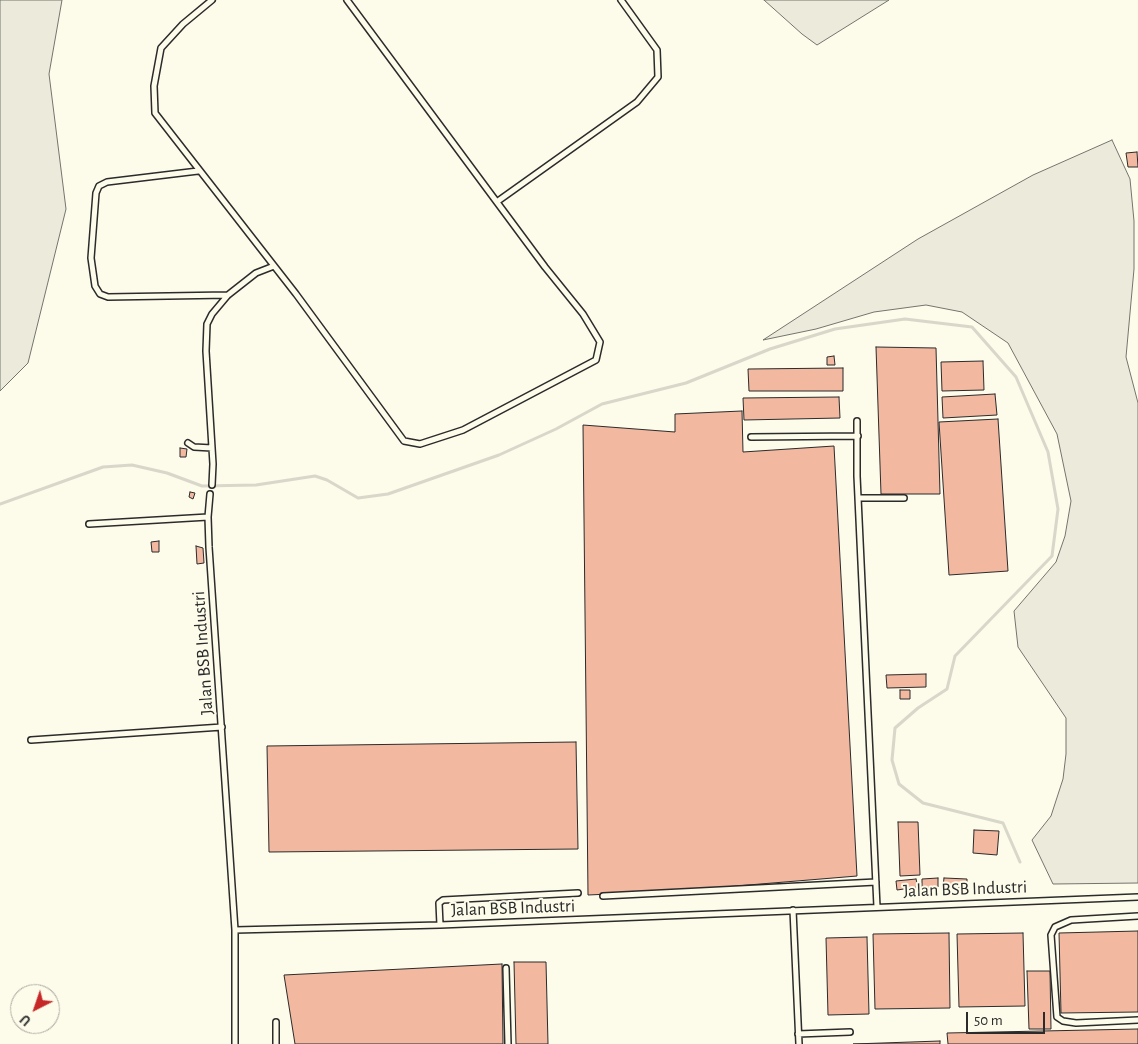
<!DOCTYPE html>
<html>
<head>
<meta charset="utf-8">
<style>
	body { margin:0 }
	#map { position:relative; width:1138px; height:1044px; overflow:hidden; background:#fdfbea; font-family:"Alegreya Sans",sans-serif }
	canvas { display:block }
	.north { position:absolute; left:10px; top:984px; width:50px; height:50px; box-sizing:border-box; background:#fdfbea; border:1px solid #a9a89e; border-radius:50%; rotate:221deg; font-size:14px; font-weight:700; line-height:20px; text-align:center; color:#2b2b2b }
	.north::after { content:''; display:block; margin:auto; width:18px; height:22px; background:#c62828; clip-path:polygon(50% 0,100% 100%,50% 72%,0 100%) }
	.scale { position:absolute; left:966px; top:1012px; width:79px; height:22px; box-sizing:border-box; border:2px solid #2b2b2b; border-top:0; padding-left:6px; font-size:15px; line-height:18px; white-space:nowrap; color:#2b2b2b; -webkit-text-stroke:4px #fdfbea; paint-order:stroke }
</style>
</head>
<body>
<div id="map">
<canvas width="1138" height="1044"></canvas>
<div class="north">U</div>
<div class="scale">50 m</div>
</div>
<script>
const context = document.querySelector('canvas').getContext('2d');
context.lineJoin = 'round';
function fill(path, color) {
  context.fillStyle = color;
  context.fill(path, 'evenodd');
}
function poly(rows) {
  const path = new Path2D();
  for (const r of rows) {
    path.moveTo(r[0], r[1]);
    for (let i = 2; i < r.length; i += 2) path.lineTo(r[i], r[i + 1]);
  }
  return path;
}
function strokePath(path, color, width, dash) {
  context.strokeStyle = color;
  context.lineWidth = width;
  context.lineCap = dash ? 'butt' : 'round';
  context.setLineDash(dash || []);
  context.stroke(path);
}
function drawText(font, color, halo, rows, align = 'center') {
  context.font = font + ' "Alegreya Sans",sans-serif';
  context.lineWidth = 4;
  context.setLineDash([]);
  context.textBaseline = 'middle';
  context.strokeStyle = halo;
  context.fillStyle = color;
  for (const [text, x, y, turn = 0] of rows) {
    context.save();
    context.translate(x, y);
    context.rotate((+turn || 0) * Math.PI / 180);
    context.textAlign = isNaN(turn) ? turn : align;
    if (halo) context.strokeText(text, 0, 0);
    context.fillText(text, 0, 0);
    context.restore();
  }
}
const green = poly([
	[0,0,62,0,49,74,66,209,28,363,0,391,0,0],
	[764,0,889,0,817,45,802,34,764,0],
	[1112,140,1130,179,1134,221,1134,269,1126,357,1138,403,1138,883,1053,884,1032,840,1051,816,1063,779,1066,754,1066,718,1018,647,1014,611,1056,562,1065,536,1071,501,1057,434,1008,343,962,312,926,305,874,312,816,329,763,340,918,239,1033,175,1112,140]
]);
fill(green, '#ecebdb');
strokePath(green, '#74746e', 1);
strokePath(poly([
	[0,504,103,467,132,465,167,473,202,486,256,485,315,476,327,480,358,498,388,494,499,455,556,429,602,404,686,383,770,349,835,329,905,319,972,327,1016,377,1048,452,1058,509,1052,556,955,656,947,689,918,708,895,728,892,760,899,784,923,803,1003,823,1020,862]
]), '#d8d7c9', 3);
const building = poly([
	[1137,152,1138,167,1128,167,1126,153,1137,152],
	[876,347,936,348,940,494,881,494,876,347],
	[834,356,835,365,827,365,827,357,834,356],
	[983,361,984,390,942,391,941,362,983,361],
	[843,368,843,391,749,391,748,369,843,368],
	[995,394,997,415,943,418,942,397,995,394],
	[839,397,840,418,744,420,743,398,839,397],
	[742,411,743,452,834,446,857,876,676,891,588,895,583,425,675,432,675,414,742,411],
	[998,419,1008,571,949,575,939,422,998,419],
	[180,448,187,449,186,457,180,457,180,448],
	[190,492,195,493,193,499,189,497,190,492],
	[159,541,159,552,152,552,151,542,159,541],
	[196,546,203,548,204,563,197,564,196,546],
	[926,674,926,687,887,688,886,675,926,674],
	[900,690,910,690,910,699,900,699,900,690],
	[576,742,578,849,269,852,267,746,576,742],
	[898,822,918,822,920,875,900,876,898,822],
	[974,830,999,831,997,855,973,853,974,830],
	[938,878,938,887,922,888,922,879,938,878],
	[944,878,967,879,967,888,943,887,944,878],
	[916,879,918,887,897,890,896,881,916,879],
	[1138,931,1138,1012,1061,1013,1059,933,1138,931],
	[949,933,950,1008,875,1009,873,934,949,933],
	[1023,933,1025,1006,959,1007,957,934,1023,933],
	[867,937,869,1014,828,1015,826,938,867,937],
	[514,962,546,962,548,1044,516,1044,514,962],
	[502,964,503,1044,295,1044,284,975,502,964],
	[1027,971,1050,971,1051,1029,1029,1029,1027,971],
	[1138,1029,1138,1044,948,1044,947,1033,1138,1029],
	[940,1041,940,1044,853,1044,940,1041]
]);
fill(building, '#f2b8a0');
strokePath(building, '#2b2b2b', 1);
const lane = poly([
	[212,0,183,24,161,48,154,86,155,113,296,294,404,441,420,444,463,430,596,360,600,342,583,314,545,267,347,0],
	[198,171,107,182,99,186,96,193,91,258,95,286,100,294,108,297,228,295],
	[498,201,637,102,658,77,657,50,621,0],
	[857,421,857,476,877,907],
	[751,437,858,436],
	[188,443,194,447,212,448],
	[212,485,213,464,206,351,207,324,212,314,228,295,256,273,274,266],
	[210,494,208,517,209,547,235,930,235,1044],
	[859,498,904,498],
	[89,524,208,517],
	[31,740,222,727],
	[603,896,876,882],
	[793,910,799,1044],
	[1138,916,1071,920,1055,927,1051,935,1057,1017,1063,1021,1076,1023,1138,1020],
	[440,925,439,903,443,900,578,893],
	[235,930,440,925,1138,897],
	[506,968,508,1044],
	[276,1022,276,1044],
	[798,1034,850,1032]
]);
strokePath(lane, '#2b2b2b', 8);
strokePath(lane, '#fdfbea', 5);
drawText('18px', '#2b2b2b', '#fdfbea', [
	["Jalan BSB Industri",203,653,-94],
	["Jalan BSB Industri",965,889,-2],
	["Jalan BSB Industri",513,908,-2]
]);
</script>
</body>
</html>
